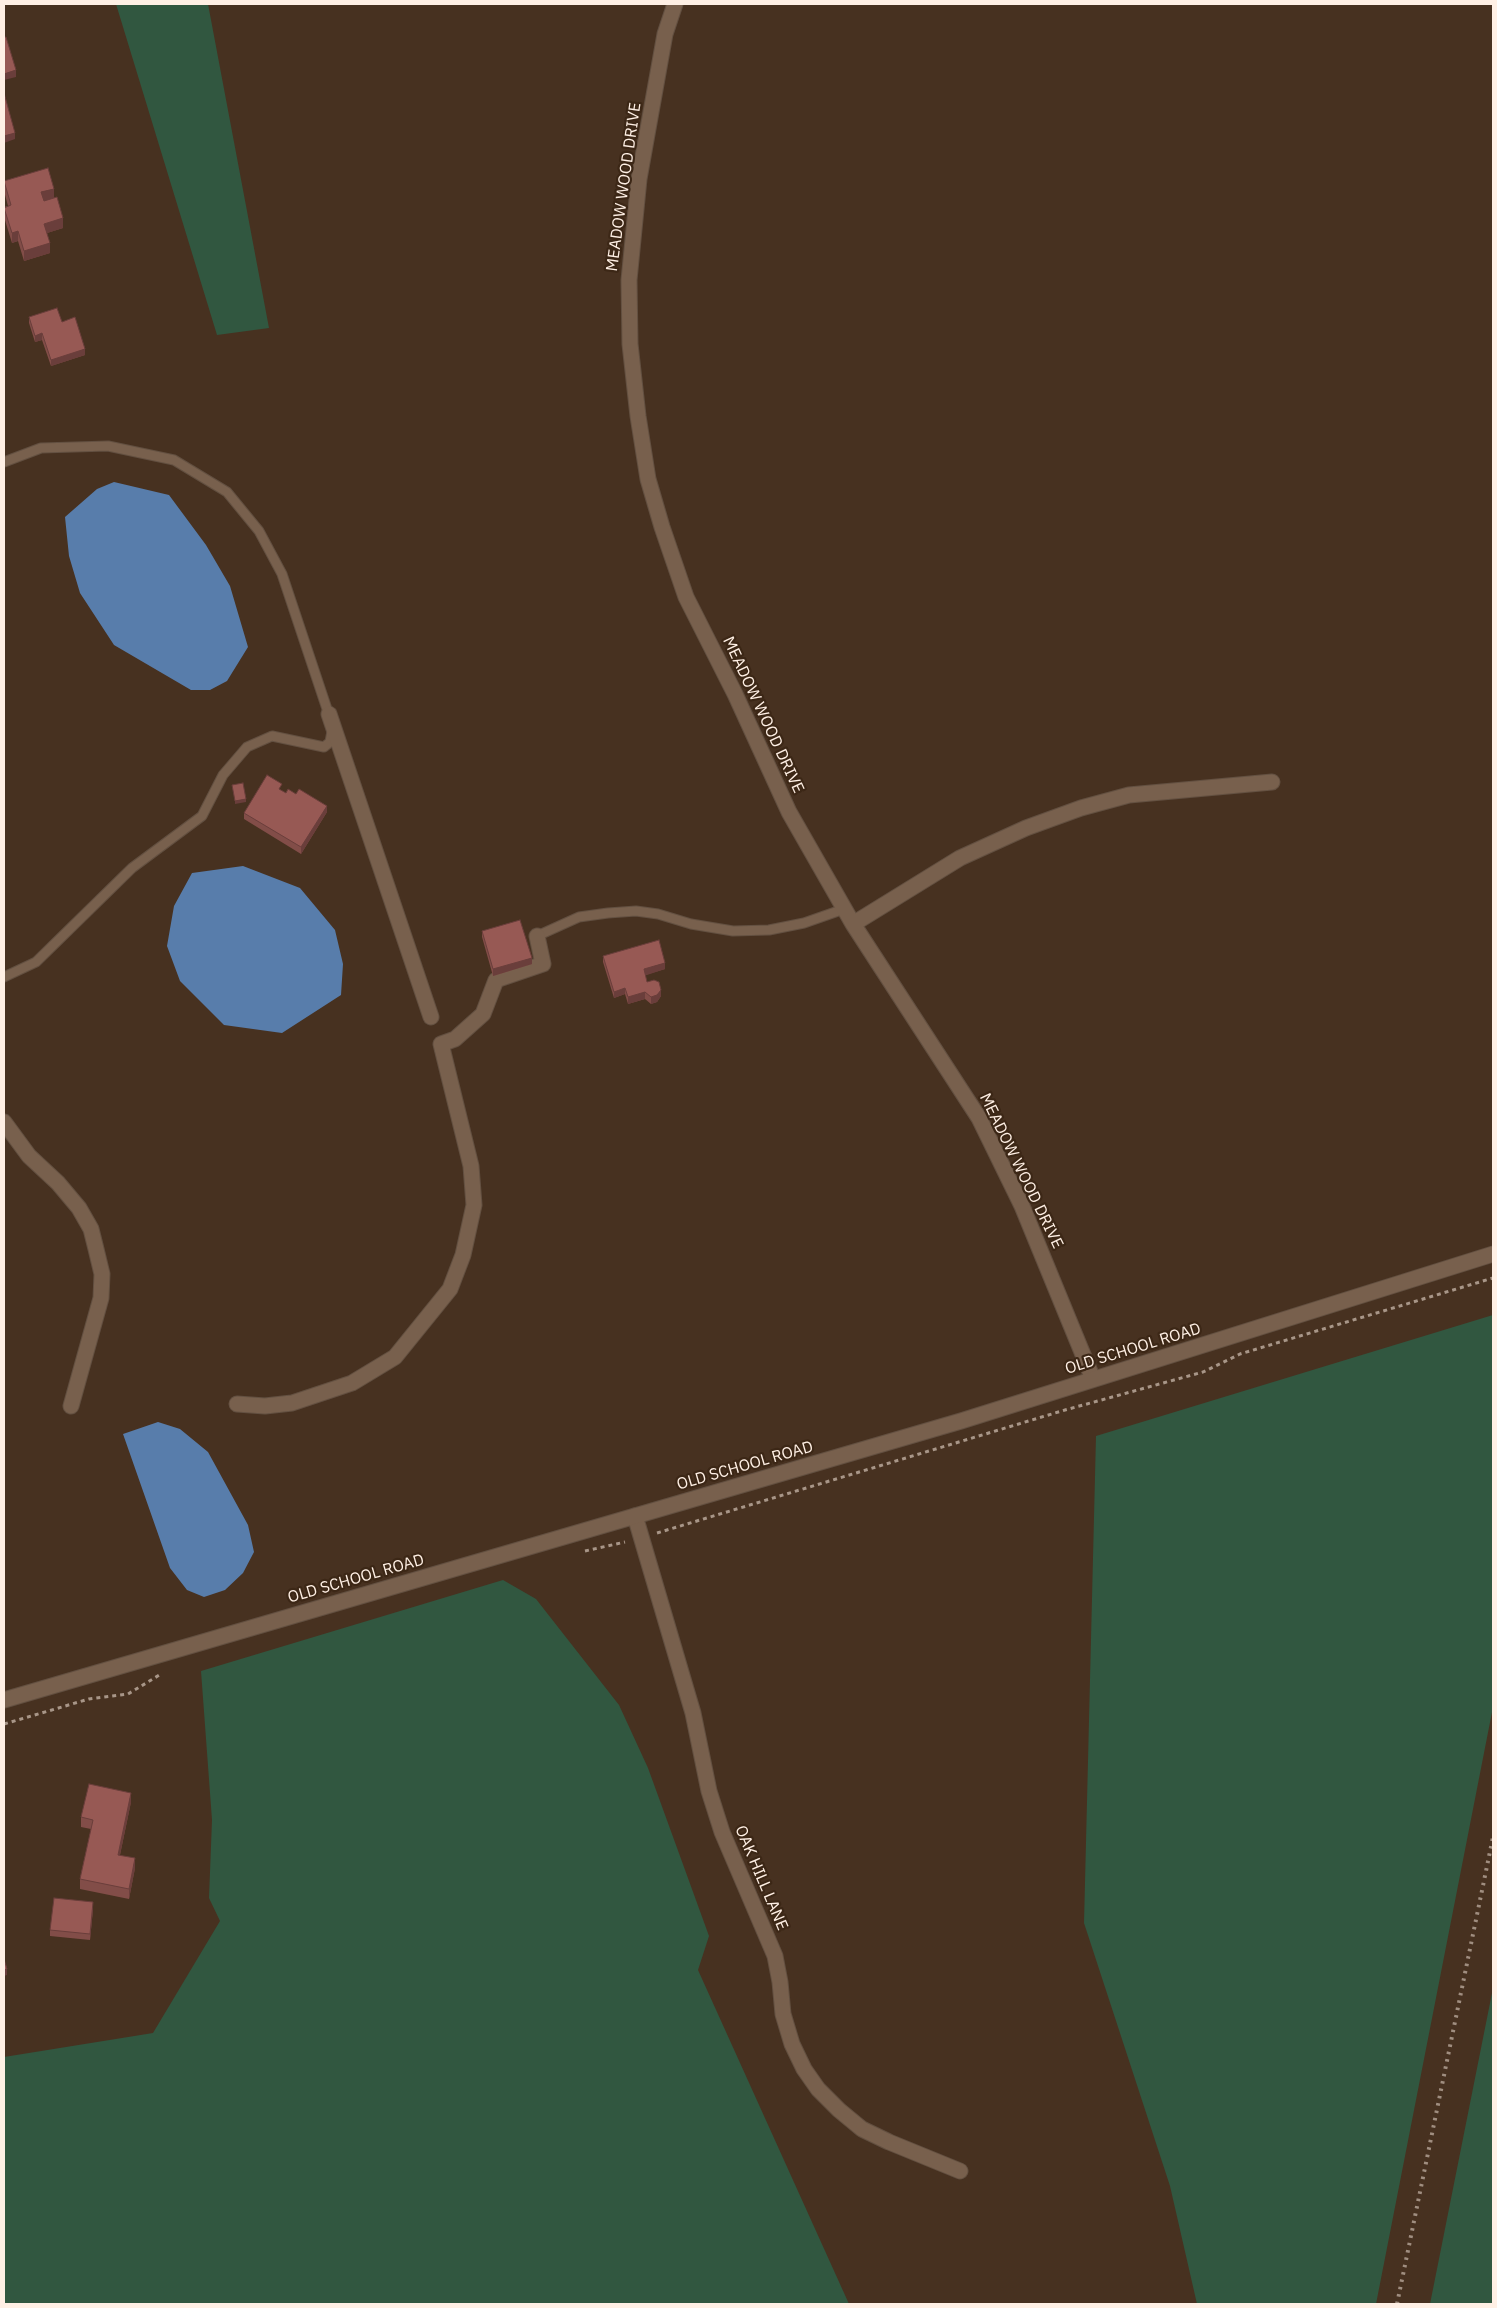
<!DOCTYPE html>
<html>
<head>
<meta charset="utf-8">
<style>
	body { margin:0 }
	#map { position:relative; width:1497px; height:2308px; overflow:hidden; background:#473120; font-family:"IBM Plex Sans",sans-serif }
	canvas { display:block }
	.frame { position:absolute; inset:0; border:5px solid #fff0e5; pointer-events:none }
</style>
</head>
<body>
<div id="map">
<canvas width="1497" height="2308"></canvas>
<div class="frame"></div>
</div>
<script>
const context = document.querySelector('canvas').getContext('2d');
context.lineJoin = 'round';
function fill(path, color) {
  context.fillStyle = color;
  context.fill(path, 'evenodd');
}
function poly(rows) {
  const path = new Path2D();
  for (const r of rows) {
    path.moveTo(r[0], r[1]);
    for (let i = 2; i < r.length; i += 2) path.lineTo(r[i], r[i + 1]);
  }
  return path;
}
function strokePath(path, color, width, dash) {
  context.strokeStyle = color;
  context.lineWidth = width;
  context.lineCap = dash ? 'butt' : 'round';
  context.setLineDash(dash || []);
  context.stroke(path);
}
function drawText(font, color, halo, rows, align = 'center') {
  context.font = font + ' "IBM Plex Sans",sans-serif';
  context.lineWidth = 4.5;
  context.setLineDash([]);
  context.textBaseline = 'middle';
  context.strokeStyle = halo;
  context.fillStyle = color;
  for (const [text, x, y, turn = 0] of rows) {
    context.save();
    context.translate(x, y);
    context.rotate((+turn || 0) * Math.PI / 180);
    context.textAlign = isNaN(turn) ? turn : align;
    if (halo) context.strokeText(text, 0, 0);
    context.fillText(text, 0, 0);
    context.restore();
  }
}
fill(poly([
	[116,4,208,4,269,328,217,335],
	[1493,1315,1493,1707,1376,2304,1197,2304,1170,2186,1084,1923,1096,1436],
	[503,1580,536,1599,619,1705,648,1768,709,1936,698,1970,849,2304,4,2304,4,2057,153,2033,220,1921,209,1898,212,1820,201,1671],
	[1493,1988,1493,2304,1430,2304]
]), '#315740');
fill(poly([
	[114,482,169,495,206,545,230,586,248,647,227,681,210,690,191,690,114,645,80,593,69,556,65,517,97,489],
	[243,866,300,888,335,930,343,964,341,995,282,1033,224,1025,180,981,167,946,174,906,192,873],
	[158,1422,180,1429,208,1452,248,1525,254,1552,243,1573,225,1590,204,1597,187,1590,170,1568,123,1434]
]), '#587dab');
const lane = poly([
	[4,462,41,448,108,446,174,460,227,492,259,531,282,574,330,718],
	[537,936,579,917,608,913,636,911,658,914,691,924,733,931,769,930,804,923,844,909],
	[4,977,36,962,132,868,202,816,223,775,247,747,272,736,324,747,330,742,332,731]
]);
const street = poly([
	[675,4,665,34,639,179,629,280,630,344,638,416,648,479,662,527,686,597,735,694,789,812,853,924,979,1118,1022,1206,1093,1379],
	[329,714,431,1017],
	[853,924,960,858,1026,828,1081,808,1129,795,1272,782],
	[4,1122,29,1156,58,1183,79,1208,91,1229,96,1249,102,1274,101,1298,71,1406],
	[237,1404,265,1406,292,1403,352,1383,395,1357,450,1289,463,1255,474,1205,471,1166,441,1044,455,1039,483,1014,496,980,543,964,537,936],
	[635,1516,693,1713,709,1791,722,1832,775,1956,780,1982,783,2014,792,2044,804,2069,818,2089,839,2110,862,2129,889,2142,960,2171]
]);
const secondary = poly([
	[4,1700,961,1421,1493,1254]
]);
strokePath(lane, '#635041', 11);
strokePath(street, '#635041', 17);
strokePath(secondary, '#635041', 17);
strokePath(poly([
	[657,1533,1065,1410,1203,1372,1240,1354,1493,1278],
	[585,1551,625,1542],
	[4,1724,89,1699,128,1694,161,1674]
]), '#a89688', 3, [4, 4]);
strokePath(lane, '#78604d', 9);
strokePath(street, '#78604d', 15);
strokePath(secondary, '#78604d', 15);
strokePath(poly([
	[1397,2304,1493,1837]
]), '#a08e80', 4, [2.5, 5]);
fill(poly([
	[4,181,54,198,63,228,47,233,50,253,24,261,18,241,12,243,4,217,4,207,8,206,4,191],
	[29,317,62,322,85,355,51,366,42,340,35,342,29,323],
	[282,791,327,812,301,854,244,819,244,813],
	[482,931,532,964,493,976,482,937],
	[603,956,665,969,645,975,647,982,661,996,657,1002,651,1004,645,999,628,1004,625,994,614,998,603,962],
	[131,1802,120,1855,135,1868,129,1899,80,1889,80,1879,91,1829,81,1827,81,1817],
	[93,1909,90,1940,50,1936,50,1930]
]), '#824d48');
fill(poly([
	[16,70,16,77,4,80,4,74],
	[15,133,15,139,4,143,4,136],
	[54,189,54,198,41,202,41,192],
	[63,218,63,228,44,234,44,224],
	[18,231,18,241,12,243,12,233],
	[50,243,50,253,24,261,24,251],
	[42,333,42,340,35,342,35,336],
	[85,349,85,355,51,366,51,360],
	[246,799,246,802,235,804,235,801],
	[327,806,327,812,301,854,301,847],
	[532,958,532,964,493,976,493,969],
	[665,963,665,969,644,976,644,969],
	[625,988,625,994,614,998,614,992],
	[661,990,661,996,657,1002,651,1004,651,997],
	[645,992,645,999,628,1004,628,997],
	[131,1793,131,1802,118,1864,118,1855],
	[135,1858,135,1868,129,1899,129,1889],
	[93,1902,93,1909,90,1940,90,1934],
	[7,1969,7,1975,4,1976,4,1970]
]), '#6a3e3b');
const building = poly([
	[4,37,6,37,16,70,4,74,4,37],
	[4,93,15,133,4,136,4,93],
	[48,168,54,189,41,192,44,201,57,197,63,218,44,224,50,243,24,251,18,231,12,233,4,208,11,205,4,181,48,168],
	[57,308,62,322,75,317,85,349,51,360,42,333,35,336,29,317,57,308],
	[267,775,282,784,279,789,286,793,288,789,296,794,299,789,327,806,301,847,244,813,267,775],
	[243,783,246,799,235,801,232,785,243,783],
	[520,920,532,958,493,969,482,931,520,920],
	[659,940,665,963,644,969,647,982,654,980,659,982,661,990,657,995,651,997,645,992,628,997,625,988,614,992,603,956,659,940],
	[89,1784,131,1793,118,1855,135,1858,129,1889,80,1879,93,1820,81,1817,89,1784],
	[54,1898,93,1902,90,1934,50,1930,54,1898],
	[4,1959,7,1969,4,1970,4,1959]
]);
fill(building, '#975954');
strokePath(building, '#6a3e3b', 1);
drawText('16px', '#fff0e5', '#3c2716', [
	["MEADOW WOOD DRIVE",624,187,-82],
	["MEADOW WOOD DRIVE",763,715,65],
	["MEADOW WOOD DRIVE",1021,1171,64],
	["OLD SCHOOL ROAD",1133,1349,-17],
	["OLD SCHOOL ROAD",745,1466,-16],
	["OLD SCHOOL ROAD",356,1579,-16],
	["OAK HILL LANE",761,1878,67]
]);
</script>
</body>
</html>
